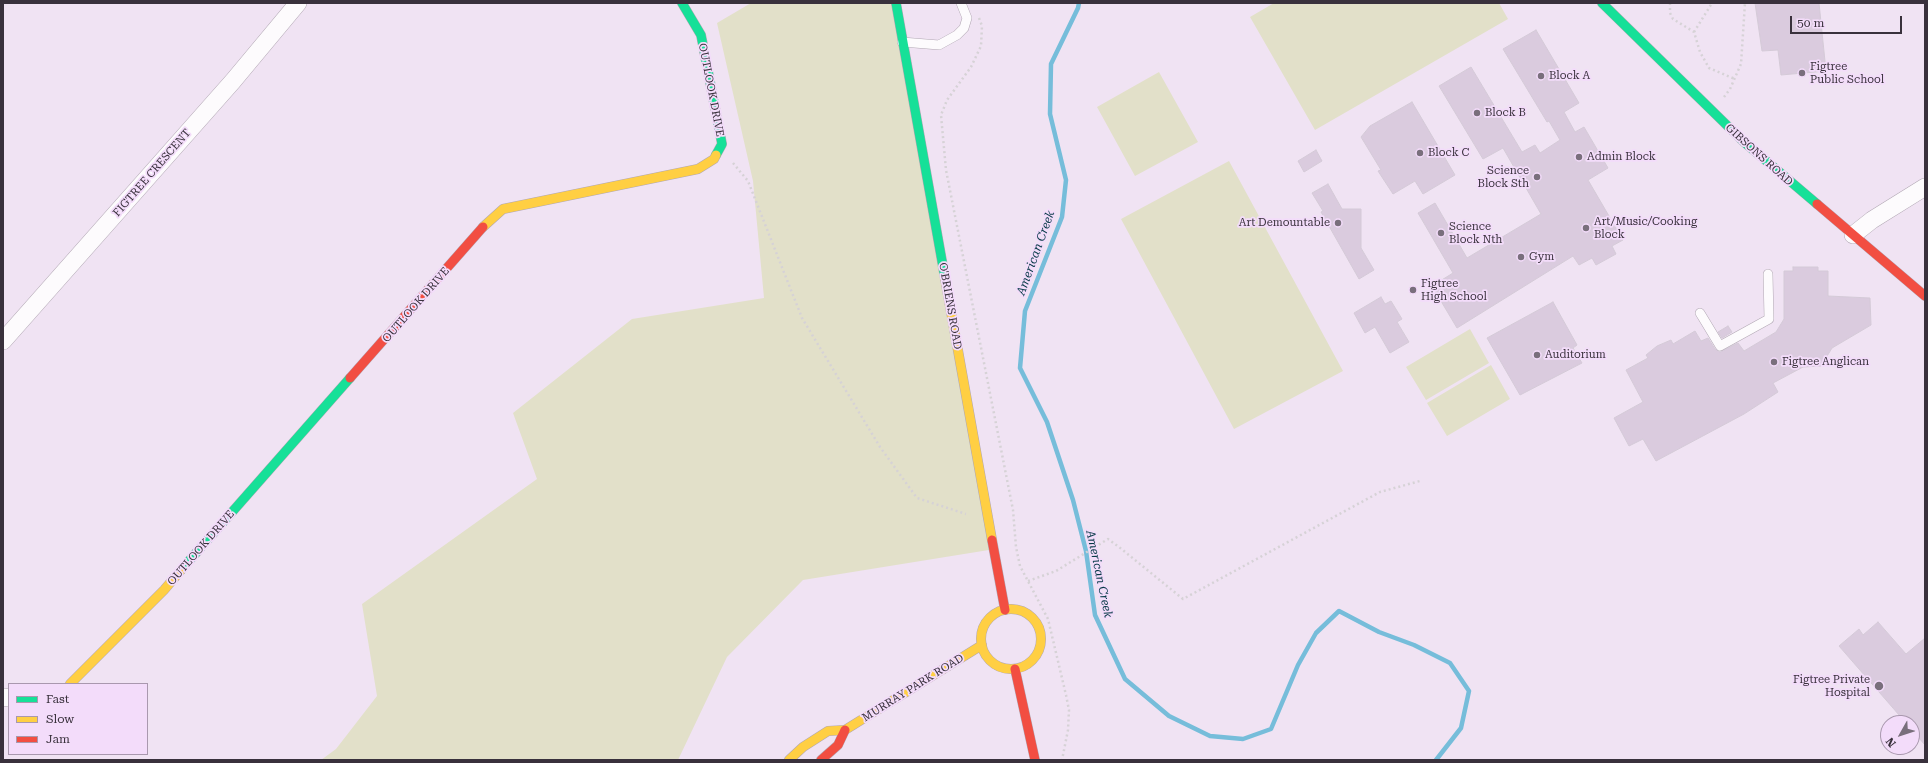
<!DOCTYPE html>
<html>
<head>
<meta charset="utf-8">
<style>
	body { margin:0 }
	#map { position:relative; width:1928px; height:763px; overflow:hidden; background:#f0e3f3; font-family:"Roboto Serif",serif }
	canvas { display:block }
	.frame { position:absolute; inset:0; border:4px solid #39313c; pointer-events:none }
	.legend { position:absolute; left:8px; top:683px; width:140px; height:72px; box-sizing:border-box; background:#f3dcfa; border:1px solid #a998ae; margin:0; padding:5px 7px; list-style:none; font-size:12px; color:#39313c }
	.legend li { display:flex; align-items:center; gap:8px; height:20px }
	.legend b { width:20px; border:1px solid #a998ae }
	.north { position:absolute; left:1880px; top:715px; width:40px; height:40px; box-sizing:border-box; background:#f3dcfa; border:1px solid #a998ae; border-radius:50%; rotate:231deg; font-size:11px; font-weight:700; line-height:16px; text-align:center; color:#39313c }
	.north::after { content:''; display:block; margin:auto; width:14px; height:18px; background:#796f7c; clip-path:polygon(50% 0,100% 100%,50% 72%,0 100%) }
	.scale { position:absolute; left:1790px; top:16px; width:112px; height:18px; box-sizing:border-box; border:2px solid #39313c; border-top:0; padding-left:5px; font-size:12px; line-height:14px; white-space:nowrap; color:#39313c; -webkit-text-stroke:3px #f3dcfa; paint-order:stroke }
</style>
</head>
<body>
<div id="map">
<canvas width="1928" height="763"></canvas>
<div class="frame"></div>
<ul class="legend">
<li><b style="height:5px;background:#16e098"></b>Fast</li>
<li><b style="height:5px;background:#ffcf43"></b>Slow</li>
<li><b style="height:5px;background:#f24e42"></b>Jam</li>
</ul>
<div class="north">N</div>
<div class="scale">50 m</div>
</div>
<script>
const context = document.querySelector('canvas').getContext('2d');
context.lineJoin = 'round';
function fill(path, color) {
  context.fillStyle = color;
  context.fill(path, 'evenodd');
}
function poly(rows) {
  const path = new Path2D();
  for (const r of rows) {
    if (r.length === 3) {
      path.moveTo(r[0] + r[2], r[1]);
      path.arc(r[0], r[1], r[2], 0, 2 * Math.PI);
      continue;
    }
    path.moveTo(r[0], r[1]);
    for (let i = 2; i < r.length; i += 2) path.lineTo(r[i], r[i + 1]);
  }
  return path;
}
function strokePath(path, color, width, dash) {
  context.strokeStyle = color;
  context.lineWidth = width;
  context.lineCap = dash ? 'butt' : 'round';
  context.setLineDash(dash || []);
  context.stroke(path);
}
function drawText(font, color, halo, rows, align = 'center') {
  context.font = font + ' "Roboto Serif",serif';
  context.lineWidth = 3.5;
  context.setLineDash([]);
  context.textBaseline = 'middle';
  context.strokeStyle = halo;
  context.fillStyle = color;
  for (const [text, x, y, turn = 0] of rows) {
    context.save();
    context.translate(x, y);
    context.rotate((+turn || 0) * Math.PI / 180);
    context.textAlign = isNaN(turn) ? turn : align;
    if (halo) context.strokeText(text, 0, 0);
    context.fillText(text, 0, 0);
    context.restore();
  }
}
fill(poly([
	[751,3,896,3,995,549,803,580,727,657,678,760,321,760,336,749,377,696,362,604,537,479,513,413,632,319,764,298,753,181,717,23],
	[1274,3,1499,3,1508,19,1315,130,1250,17],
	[1159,72,1198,142,1135,176,1097,107],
	[1229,161,1343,371,1234,429,1121,219],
	[1470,329,1489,363,1426,400,1406,367],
	[1491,365,1510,399,1447,436,1427,403]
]), '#e2e0c9');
strokePath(poly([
	[1079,3,1078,8,1051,64,1050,114,1066,180,1062,217,1025,311,1020,368,1047,422,1073,500,1086,551,1095,615,1125,679,1169,716,1210,736,1243,739,1271,729,1298,665,1316,633,1339,611,1379,632,1414,645,1450,663,1469,691,1461,728,1436,760]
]), '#76bdda', 4.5);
const building = poly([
	[1755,3,1819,3,1826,71,1781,75,1778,50,1762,51,1755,3],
	[1536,30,1579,103,1564,112,1575,132,1584,127,1608,168,1588,180,1623,240,1612,246,1616,254,1596,265,1592,258,1579,265,1573,256,1457,328,1432,286,1453,273,1418,213,1435,203,1467,258,1541,214,1503,148,1483,159,1439,86,1471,67,1522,152,1535,145,1540,153,1560,140,1549,121,1547,122,1503,49,1536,30],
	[1412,102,1455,175,1423,194,1415,181,1393,194,1378,171,1381,170,1361,137,1370,126,1412,102],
	[1316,150,1322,161,1304,172,1298,161,1316,150],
	[1328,184,1342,209,1361,209,1361,248,1374,270,1359,279,1321,212,1323,211,1312,193,1328,184],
	[1793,267,1818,267,1818,271,1828,271,1828,296,1870,298,1871,325,1832,348,1821,366,1803,367,1773,383,1778,392,1744,414,1656,461,1643,439,1629,446,1614,418,1643,402,1626,370,1648,358,1646,355,1657,346,1671,340,1673,344,1695,331,1701,341,1708,338,1715,349,1720,352,1738,343,1744,351,1776,332,1784,319,1784,271,1793,271,1793,267],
	[1381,297,1385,304,1391,301,1402,319,1397,322,1409,342,1390,353,1375,327,1365,333,1354,313,1381,297],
	[1553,302,1577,345,1573,348,1582,363,1520,395,1487,338,1553,302],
	[1728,326,1732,332,1722,338,1718,332,1728,326],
	[1878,622,1906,654,1925,638,1925,745,1912,730,1912,723,1906,723,1839,646,1859,629,1863,635,1878,622]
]);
fill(building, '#dacbde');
strokePath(building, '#d4cad7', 1);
const lane = poly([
	[902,42,939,45,957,35,964,28,967,18,961,3],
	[1700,313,1720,346,1769,319,1768,274]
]);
const street = poly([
	[1853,235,1872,220,1925,187],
	[3,341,233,81,298,3],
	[3,697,9,698]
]);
const fast = poly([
	[682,3,701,35,722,144,716,155],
	[896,3,945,278],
	[1602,3,1744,142,1817,204],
	[181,570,350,378]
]);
const slow = poly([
	[483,227,503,209,698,169,714,159,716,155],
	[945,278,992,540],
	[1011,639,30],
	[70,684,164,590,181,570],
	[789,760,803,747,828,731,845,730,982,645]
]);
const jam = poly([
	[1817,204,1925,296],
	[350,378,483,227],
	[992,540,1005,610],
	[1015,669,1035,760],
	[821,760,838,745,845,730]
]);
strokePath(lane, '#b1a7b3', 10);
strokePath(street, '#b1a7b3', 18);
strokePath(fast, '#b1a7b3', 10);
strokePath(slow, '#b1a7b3', 10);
strokePath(jam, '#b1a7b3', 10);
strokePath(poly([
	[1670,3,1670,13,1673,19,1694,32,1700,52,1709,68,1735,79],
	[979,18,982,26,981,46,971,67,947,100,941,115,946,170,1013,510,1016,547,1020,566,1048,619,1066,695,1069,710,1068,730,1062,760],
	[1694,32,1712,3],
	[1724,97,1730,89,1741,64,1745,3],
	[733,163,748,181,802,318,880,447,917,498,966,514],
	[1028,581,1056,571,1108,539,1119,547,1183,599,1380,492,1420,481]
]), '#d6d2d6', 2.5, [2, 3]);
strokePath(lane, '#fdfbfd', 9);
strokePath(street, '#fdfbfd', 17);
strokePath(fast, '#16e098', 9);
strokePath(slow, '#ffcf43', 9);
strokePath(jam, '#f24e42', 9);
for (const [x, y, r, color] of [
	[1802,73,4,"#796f7c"],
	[1541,76,4,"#796f7c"],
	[1477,113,4,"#796f7c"],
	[1420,153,4,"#796f7c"],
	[1579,157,4,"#796f7c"],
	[1537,177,4,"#796f7c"],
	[1338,223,4,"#796f7c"],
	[1586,228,4,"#796f7c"],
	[1441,233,4,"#796f7c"],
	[1521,257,4,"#796f7c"],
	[1413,290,4,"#796f7c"],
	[1537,355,4,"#796f7c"],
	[1774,362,4,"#796f7c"],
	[1879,686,5,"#796f7c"]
]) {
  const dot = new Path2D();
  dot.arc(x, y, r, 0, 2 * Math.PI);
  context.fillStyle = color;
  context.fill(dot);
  strokePath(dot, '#f3dcfa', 1.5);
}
drawText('11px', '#39313c', '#f3dcfa', [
	["Figtree",1810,67],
	["Public School",1810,80],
	["Block A",1549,76],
	["Block B",1485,113],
	["Block C",1428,153],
	["Admin Block",1587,157],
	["Science",1529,171,"right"],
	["Block Sth",1529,184,"right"],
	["Art/Music/Cooking",1594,222],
	["Block",1594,235],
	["Art Demountable",1330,223,"right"],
	["Science",1449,227],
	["Block Nth",1449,240],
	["Gym",1529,257],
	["Figtree",1421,284],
	["High School",1421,297],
	["Auditorium",1545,355],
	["Figtree Anglican",1782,362],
	["Figtree Private",1870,680,"right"],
	["Hospital",1870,693,"right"]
], 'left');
drawText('11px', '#39313c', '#f3dcfa', [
	["OUTLOOK DRIVE",711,90,79],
	["GIBSONS ROAD",1759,155,42],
	["FIGTREE CRESCENT",152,173,-49],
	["OUTLOOK DRIVE",416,305,-49],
	["O'BRIENS ROAD",950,306,80],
	["OUTLOOK DRIVE",201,548,-49],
	["MURRAY PARK ROAD",913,688,-32]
]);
drawText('italic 12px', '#073947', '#f3dcfa', [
	["American Creek",1036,253,-70],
	["American Creek",1099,574,78]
]);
</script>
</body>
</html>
